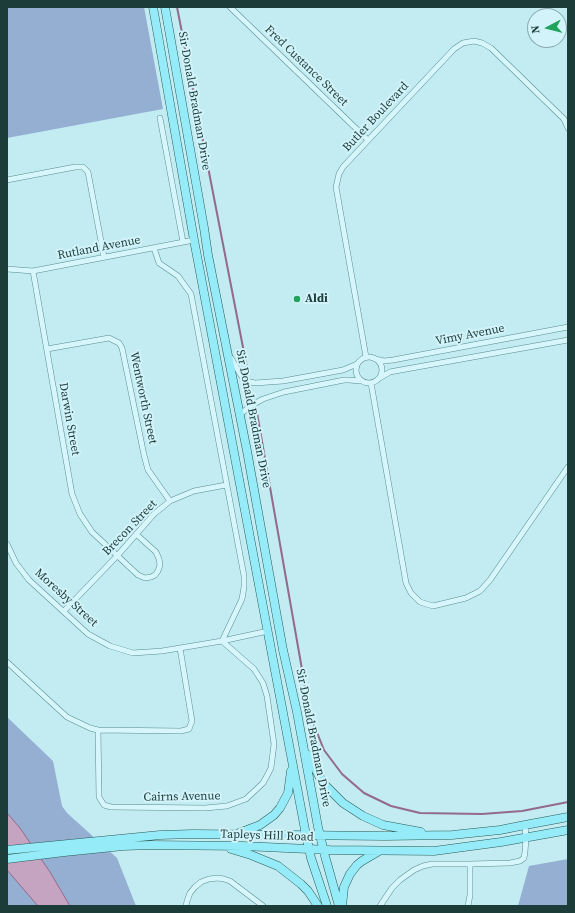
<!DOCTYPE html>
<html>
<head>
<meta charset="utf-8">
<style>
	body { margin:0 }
	#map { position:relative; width:575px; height:913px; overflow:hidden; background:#c2ebf2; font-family:"Source Serif 4",serif }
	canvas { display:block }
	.frame { position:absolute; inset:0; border:8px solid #1c3c3a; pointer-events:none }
	.north { position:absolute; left:527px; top:8px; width:40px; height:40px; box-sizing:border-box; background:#d2f3f9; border:1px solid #89aaad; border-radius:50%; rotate:263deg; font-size:11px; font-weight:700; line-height:16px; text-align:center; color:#1c3c3a }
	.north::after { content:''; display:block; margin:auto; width:14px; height:18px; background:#20a35a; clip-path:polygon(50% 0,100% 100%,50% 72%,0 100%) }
</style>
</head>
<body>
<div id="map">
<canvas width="575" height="913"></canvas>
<div class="frame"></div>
<div class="north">N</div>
</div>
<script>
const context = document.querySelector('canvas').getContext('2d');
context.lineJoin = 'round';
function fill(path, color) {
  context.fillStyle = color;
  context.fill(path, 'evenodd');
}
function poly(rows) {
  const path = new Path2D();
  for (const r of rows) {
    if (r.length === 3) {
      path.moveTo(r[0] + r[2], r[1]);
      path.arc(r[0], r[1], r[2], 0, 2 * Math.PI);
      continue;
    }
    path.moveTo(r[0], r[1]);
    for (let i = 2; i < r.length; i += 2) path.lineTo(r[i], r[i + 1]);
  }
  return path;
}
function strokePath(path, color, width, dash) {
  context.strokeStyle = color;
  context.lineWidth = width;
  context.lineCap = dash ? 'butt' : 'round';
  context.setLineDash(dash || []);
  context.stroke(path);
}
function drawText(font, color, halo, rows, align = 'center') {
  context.font = font + ' "Source Serif 4",serif';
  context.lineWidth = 4;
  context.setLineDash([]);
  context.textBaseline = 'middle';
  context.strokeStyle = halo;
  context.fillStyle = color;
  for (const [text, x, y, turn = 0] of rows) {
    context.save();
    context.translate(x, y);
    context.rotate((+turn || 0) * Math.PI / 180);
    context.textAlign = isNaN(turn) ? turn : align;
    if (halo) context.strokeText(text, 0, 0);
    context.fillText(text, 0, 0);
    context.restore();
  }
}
fill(poly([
	[7,7,144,7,163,109,7,138],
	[7,717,53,761,62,806,67,813,117,858,136,906,7,906],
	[568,859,568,906,518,906,529,866]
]), '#94afd2');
const water = poly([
	[7,813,20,828,50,872,70,906,38,906,7,870,7,813]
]);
fill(water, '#c4a4c0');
strokePath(water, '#946a8b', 1);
strokePath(poly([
	[177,7,247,368],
	[257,413,310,715,324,750,342,774,364,793,391,806,420,813,482,814,522,811,568,802]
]), '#946a8b', 2);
const street = poly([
	[230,7,368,140],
	[160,118,183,242],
	[7,180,75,167,83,167,88,172,104,257],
	[154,248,159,263,178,276,191,294,244,576,244,587,242,599,222,641],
	[7,269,33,271,194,240],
	[33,271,72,494,80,514,92,532,138,575,145,578,151,577,155,575,158,571,160,565,159,559,156,552,136,534],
	[47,349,109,338,119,343,122,348,144,455,148,470,170,501],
	[369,370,13],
	[366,357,336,187,339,174,343,167,454,49,463,43,474,41,482,43,491,48,564,119,568,128],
	[231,358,239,372,243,378,250,382,255,383,283,381,343,370,357,364],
	[375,359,384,361,393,360,568,327],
	[378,379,390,372,395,371,568,340],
	[371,383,406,583,411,593,420,602,433,606,466,598,480,591,490,580,568,467],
	[239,415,252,405,263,399,284,392,344,380,349,380,360,381],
	[7,544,16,563,29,580,88,634,110,646,133,653,162,651,222,641,268,631],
	[64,611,117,556,154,514,170,501,194,491,226,485],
	[7,662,67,717,90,728,98,730,181,731,189,729,192,721,180,648],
	[98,730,99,797,104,805,111,807,205,808,227,806,246,799,263,783,268,774,271,768,274,744,267,696,263,683,254,669,222,641],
	[186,906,187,901,190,893,195,887,201,882,209,879,218,878,224,879,230,881,263,906],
	[380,906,392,888,400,880,414,870,423,866,432,864,470,864,510,863,520,861,524,858,525,852,526,838,525,825],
	[468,906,470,895,470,864]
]);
const primary = poly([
	[153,7,194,240,306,835,311,858,327,906],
	[165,7,204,228,208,255,247,451,283,650,297,712,318,827,325,856,339,906],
	[308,755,318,774,323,783,343,803,363,816,383,825,421,832],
	[239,833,260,825,274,815,280,808,288,793,291,771],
	[231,849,251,855,278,866,301,884,308,891,318,906],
	[7,850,160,835,193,834,385,836,452,835,500,830,525,825,568,817],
	[7,859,64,852,123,846,151,845,243,846,330,850,434,851,501,842,568,830],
	[342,906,344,887,350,874,357,865,362,861,379,851]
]);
strokePath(street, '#578e8d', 6);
strokePath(primary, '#2b5c57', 9);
strokePath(street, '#d6f6fc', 5);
strokePath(primary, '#96ebf9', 8);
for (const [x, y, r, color] of [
	[297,299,4,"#20a35a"]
]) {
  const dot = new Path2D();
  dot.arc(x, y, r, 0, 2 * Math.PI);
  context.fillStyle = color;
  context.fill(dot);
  strokePath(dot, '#d2f3f9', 1.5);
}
drawText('12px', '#1c3c3a', '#d2f3f9', [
	["Fred Custance Street",306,66,44],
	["Sir Donald Bradman Drive",194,101,80],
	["Butler Boulevard",376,117,-47],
	["Rutland Avenue",99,248,-11],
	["Vimy Avenue",470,335,-11],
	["Wentworth Street",143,398,78],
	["Darwin Street",69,419,80],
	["Sir Donald Bradman Drive",253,419,79],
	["Brecon Street",130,528,-46],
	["Moresby Street",66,598,42],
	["Sir Donald Bradman Drive",313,738,79],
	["Cairns Avenue",182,797,-1],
	["Tapleys Hill Road",267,836,2]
]);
drawText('bold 12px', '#1c3c3a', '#d2f3f9', [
	["Aldi",305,299]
], 'left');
</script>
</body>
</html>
